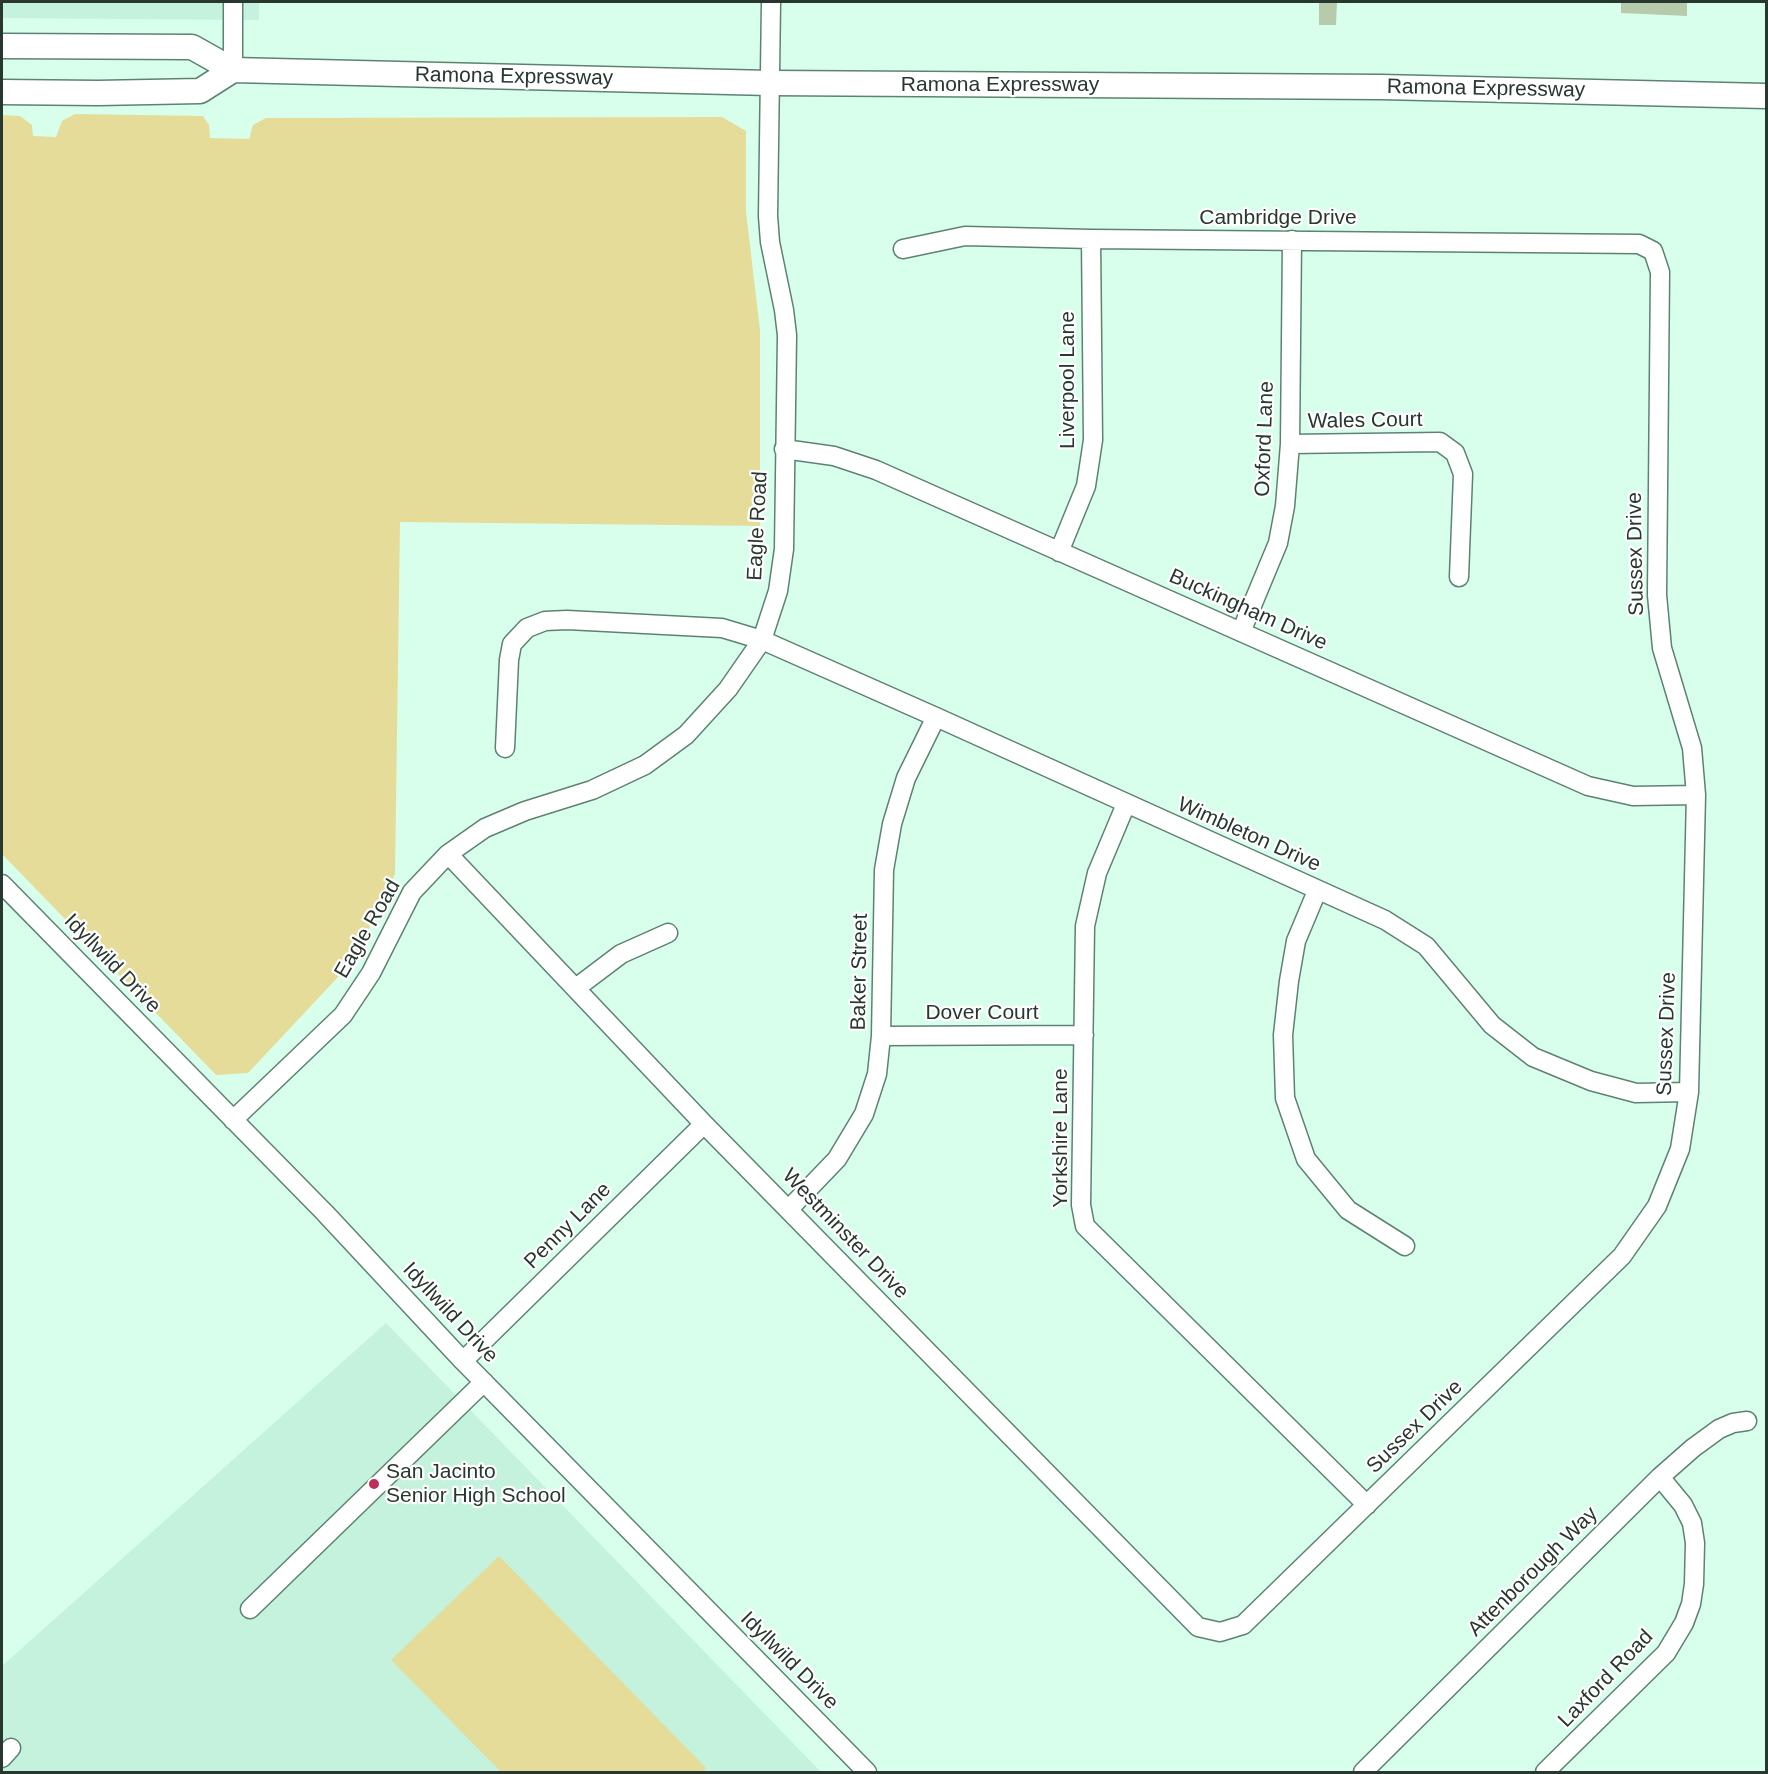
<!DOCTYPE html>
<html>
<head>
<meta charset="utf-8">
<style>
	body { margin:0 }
	#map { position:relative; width:1768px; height:1774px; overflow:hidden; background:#d8ffec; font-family:Helvetica,sans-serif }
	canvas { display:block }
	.frame { position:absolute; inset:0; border:3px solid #283730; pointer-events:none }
</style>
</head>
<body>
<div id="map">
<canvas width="1768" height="1774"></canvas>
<div class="frame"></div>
</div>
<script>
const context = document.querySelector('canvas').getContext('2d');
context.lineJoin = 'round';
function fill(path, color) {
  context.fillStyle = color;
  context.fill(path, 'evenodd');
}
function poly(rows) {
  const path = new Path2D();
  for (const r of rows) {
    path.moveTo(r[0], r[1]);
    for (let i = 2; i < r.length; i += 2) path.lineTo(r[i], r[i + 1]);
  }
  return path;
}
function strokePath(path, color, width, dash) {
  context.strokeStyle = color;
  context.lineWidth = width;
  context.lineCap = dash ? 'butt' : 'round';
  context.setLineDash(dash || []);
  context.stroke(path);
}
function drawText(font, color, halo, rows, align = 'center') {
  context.font = font + ' Helvetica,sans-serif';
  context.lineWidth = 4.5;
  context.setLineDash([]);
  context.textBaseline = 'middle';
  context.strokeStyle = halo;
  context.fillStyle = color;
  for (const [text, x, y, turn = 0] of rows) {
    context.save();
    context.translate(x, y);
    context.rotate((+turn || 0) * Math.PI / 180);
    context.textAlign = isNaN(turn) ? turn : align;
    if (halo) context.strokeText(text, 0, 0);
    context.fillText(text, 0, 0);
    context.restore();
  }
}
fill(poly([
	[2,2,259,2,259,20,2,18],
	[386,1323,821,1772,2,1772,2,1666]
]), '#c4f2dd');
fill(poly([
	[75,114,203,116,209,125,210,138,249,139,253,125,266,118,722,117,746,131,746,212,760,330,760,526,400,522,395,874,354,960,248,1073,216,1075,2,854,2,115,20,116,32,125,33,136,56,137,62,121],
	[499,1556,706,1768,701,1772,501,1772,391,1660]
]), '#e5dc9a');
fill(poly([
	[1319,2,1337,2,1336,25,1319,25],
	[1621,2,1687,2,1687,16,1621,13]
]), '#b7cbac');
const minor = poly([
	[233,2,233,70],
	[1290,444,1440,442,1455,453,1463,474,1459,577],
	[784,449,834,456,876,470,1588,786,1633,796,1696,795],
	[1059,552,1086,486,1093,440,1091,239],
	[1241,632,1278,543,1285,506,1290,444,1292,240],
	[505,748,509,660,512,644,527,628,545,621,567,620,722,628,762,640,936,717,1385,920,1426,946,1492,1025,1533,1057,1591,1081,1636,1093,1689,1092],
	[1126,804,1097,873,1085,926,1081,1205,1085,1226,1367,1505],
	[448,854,704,1124,1198,1627,1220,1632,1243,1625,1622,1256,1657,1206,1680,1149,1689,1092,1696,795,1692,748,1662,648,1657,595,1660,272,1653,251,1639,244,1091,239,965,236,903,249],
	[2,884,325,1213,463,1361,867,1772],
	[1317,891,1296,941,1289,981,1283,1035,1285,1098,1306,1159,1348,1210,1405,1246],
	[576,988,621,954,668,933],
	[881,1036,1084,1035],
	[233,1120,343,1015,371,973,412,892,448,854,485,828,525,811,592,790,645,765,686,735,728,689,762,640,778,591,784,549,787,335,784,310,770,242,768,216,771,2],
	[789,1209,837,1159,864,1114,877,1074,881,1036,884,870,892,824,906,778,936,717],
	[463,1361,704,1124],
	[250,1609,484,1382],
	[2,1758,11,1748],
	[1363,1772,1660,1477,1693,1448,1719,1429,1733,1423,1747,1421],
	[1545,1772,1666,1653,1684,1623,1691,1604,1694,1584,1695,1543,1692,1523,1683,1505,1660,1477]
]);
const major = poly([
	[2,46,192,47,233,70,770,83,1381,87,1766,96],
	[2,92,98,93,200,91,233,70]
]);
strokePath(minor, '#5e8272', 21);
strokePath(major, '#5e8272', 27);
strokePath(minor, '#fff', 18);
strokePath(major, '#fff', 24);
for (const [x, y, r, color] of [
	[374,1484,6,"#bc2e5c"]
]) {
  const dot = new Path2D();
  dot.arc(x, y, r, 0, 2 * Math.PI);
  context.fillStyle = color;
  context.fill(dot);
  strokePath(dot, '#fff', 2);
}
drawText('21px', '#283730', '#fff', [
	["Ramona Expressway",514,77,1],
	["Ramona Expressway",1000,85],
	["Ramona Expressway",1486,89,1],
	["Cambridge Drive",1278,218],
	["Liverpool Lane",1068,380,-90],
	["Wales Court",1365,421,-1],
	["Oxford Lane",1265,439,-88],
	["Eagle Road",758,526,-87],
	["Sussex Drive",1636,554,-91],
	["Buckingham Drive",1248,610,24],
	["Wimbleton Drive",1249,835,24],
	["Eagle Road",368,929,-60],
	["Idyllwild Drive",112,964,46],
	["Baker Street",860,972,-89],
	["Dover Court",982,1013],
	["Sussex Drive",1667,1034,-88],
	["Yorkshire Lane",1061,1138,-90],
	["Penny Lane",568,1226,-45],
	["Westminster Drive",845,1234,46],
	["Idyllwild Drive",450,1313,47],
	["Sussex Drive",1415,1427,-44],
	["Attenborough Way",1533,1572,-45],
	["Idyllwild Drive",789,1661,45],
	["Laxford Road",1606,1679,-46]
]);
drawText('21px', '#283730', '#fff', [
	["San Jacinto",386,1472],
	["Senior High School",386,1496]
], 'left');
</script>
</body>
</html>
